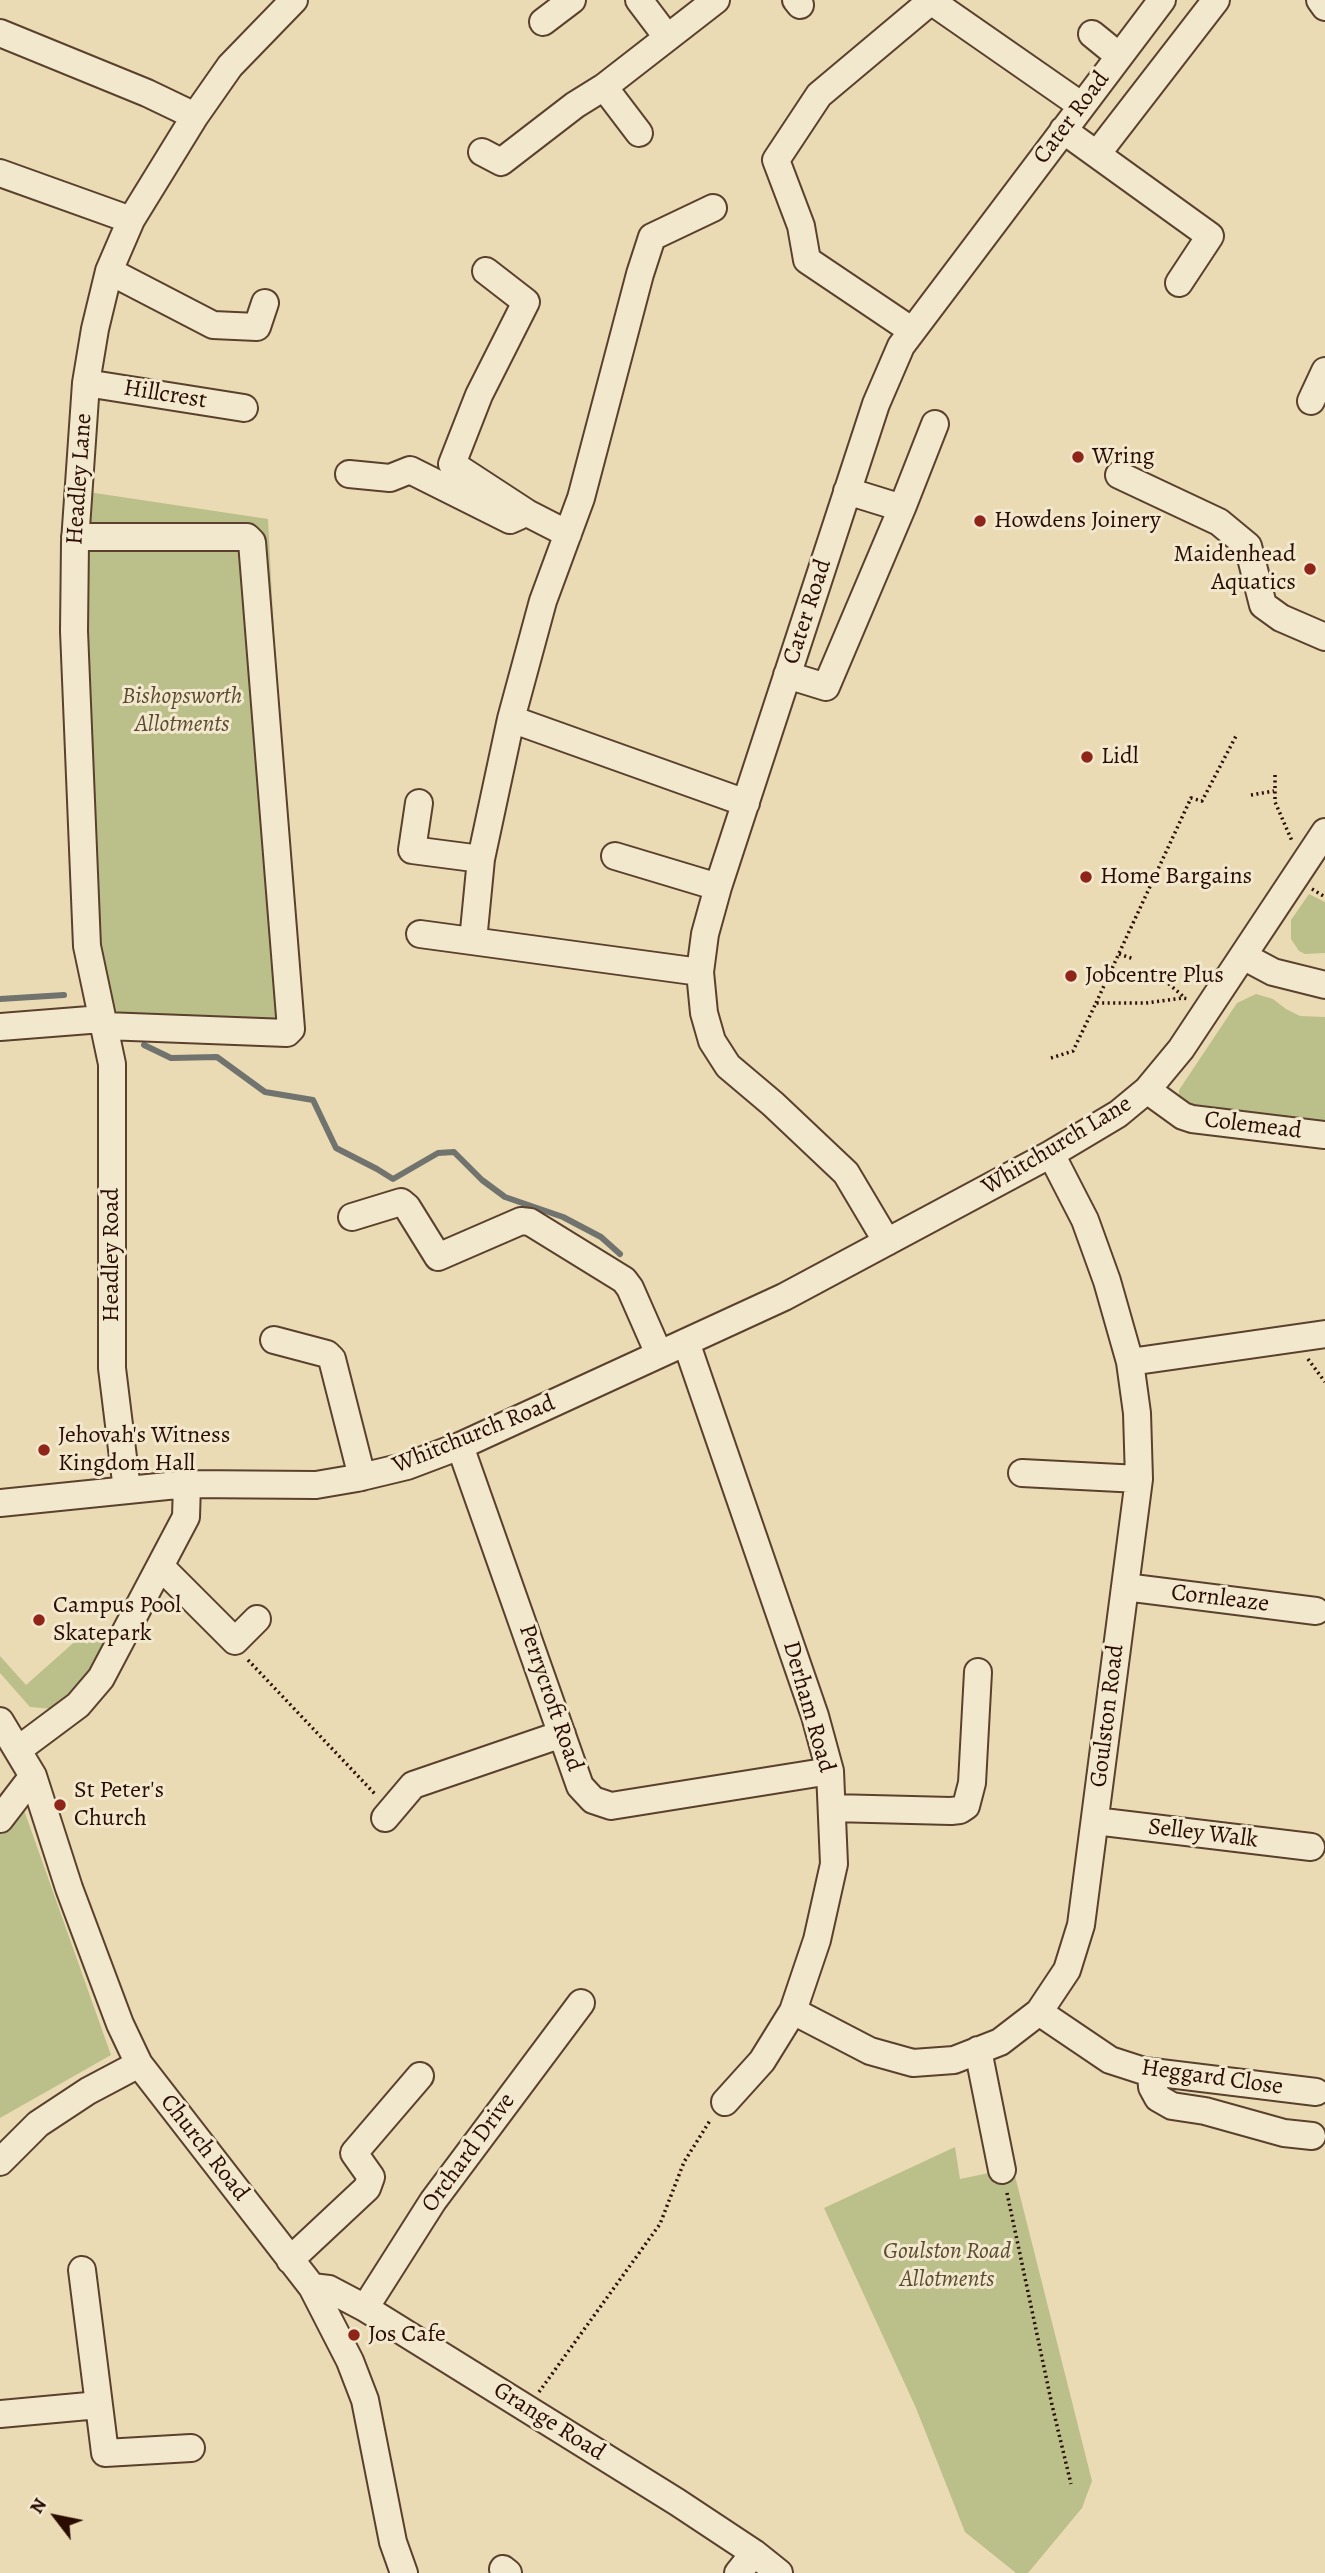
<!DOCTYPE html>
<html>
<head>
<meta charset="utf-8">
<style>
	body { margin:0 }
	#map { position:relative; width:1325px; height:2573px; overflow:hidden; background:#ebdbb4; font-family:Alegreya,serif }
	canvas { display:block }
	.north { position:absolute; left:21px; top:2482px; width:70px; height:70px; -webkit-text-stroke:5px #f2e8ce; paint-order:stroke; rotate:302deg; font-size:19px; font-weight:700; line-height:28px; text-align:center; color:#2a0c00 }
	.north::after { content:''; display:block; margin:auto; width:24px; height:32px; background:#2a0c00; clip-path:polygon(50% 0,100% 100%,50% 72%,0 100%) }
</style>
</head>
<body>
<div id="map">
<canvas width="1325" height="2573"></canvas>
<div class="north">N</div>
</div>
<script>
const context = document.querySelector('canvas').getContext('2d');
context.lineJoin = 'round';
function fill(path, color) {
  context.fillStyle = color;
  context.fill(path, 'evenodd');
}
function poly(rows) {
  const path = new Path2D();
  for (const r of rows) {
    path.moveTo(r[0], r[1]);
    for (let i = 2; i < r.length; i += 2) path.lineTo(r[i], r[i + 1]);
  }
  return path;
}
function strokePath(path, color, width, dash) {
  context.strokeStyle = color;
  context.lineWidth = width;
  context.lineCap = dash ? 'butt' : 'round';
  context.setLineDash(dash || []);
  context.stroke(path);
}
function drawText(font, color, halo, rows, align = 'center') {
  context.font = font + ' Alegreya,serif';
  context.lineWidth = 6;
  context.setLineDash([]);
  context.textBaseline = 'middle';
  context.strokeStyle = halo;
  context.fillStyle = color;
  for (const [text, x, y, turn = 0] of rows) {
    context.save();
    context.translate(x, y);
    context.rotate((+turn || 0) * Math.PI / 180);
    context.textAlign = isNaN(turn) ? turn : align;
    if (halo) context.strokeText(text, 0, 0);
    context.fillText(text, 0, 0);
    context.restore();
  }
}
fill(poly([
	[88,492,268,519,295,1038,129,1038,115,1008,98,935,85,706],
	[1309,894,1325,902,1325,953,1305,954,1299,951,1291,939,1291,920],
	[1256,994,1273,999,1286,1009,1300,1016,1325,1017,1325,1127,1179,1108,1179,1090,1237,1003],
	[105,1627,113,1632,93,1670,75,1691,53,1709,30,1707,0,1673,0,1656,26,1685,80,1637,87,1644],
	[19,1796,111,2055,0,2118,0,1825],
	[955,2147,960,2179,1013,2168,1092,2481,1082,2508,1028,2573,1016,2573,965,2532,916,2408,824,2208]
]), '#bbbf8a');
strokePath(poly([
	[0,999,64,995],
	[144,1045,171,1058,217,1057,265,1092,313,1100,336,1148,377,1169,393,1179,438,1153,454,1152,482,1180,505,1197,563,1217,601,1237,620,1254]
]), '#70736e', 6);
const minor = poly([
	[639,0,667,37],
	[796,0,800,5],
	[1320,0,1325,7],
	[543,22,572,0],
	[0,33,147,93,195,116],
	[1092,34,1119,56],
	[604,87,639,133],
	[1063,130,1210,236,1179,283],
	[482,152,501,162,575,105,604,87,716,0],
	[1097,154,1216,0],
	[0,173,131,220],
	[109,271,213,325,257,327,265,303],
	[486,271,526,302,479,395,452,464,527,513,568,534],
	[911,330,807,260,801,226,776,160,819,95,931,1,1082,106],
	[86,383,244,408],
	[1311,401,1325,371],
	[349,474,390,478,410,470,510,520,519,516],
	[1119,475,1219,522,1248,546,1263,605,1281,618,1325,637],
	[902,508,935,424],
	[75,537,247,537,252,542,291,1029,287,1033,105,1026],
	[787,675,826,687,902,508,847,491],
	[511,719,746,803],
	[419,803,412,850,481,859],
	[615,856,718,887],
	[420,934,700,972],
	[473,941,481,859,511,719,543,601,581,498,640,274,652,237,713,208],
	[1243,956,1273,972,1325,985],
	[0,1027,102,1019],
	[1147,1090,1183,1116,1192,1119,1325,1135],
	[352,1217,401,1202,407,1207,438,1257,521,1221,530,1222,624,1280,630,1288,659,1354],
	[887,1242,846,1173,773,1104,728,1066,712,1041,704,1013,700,972,705,934,718,887,876,404,901,346,1162,0],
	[274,1340,327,1354,332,1359,362,1477],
	[686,1342,815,1716,830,1771,834,1864,817,1940,793,2011,762,2061,725,2102],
	[1130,1362,1325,1334],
	[460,1446,580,1786,593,1800,611,1806,830,1771],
	[1022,1473,1139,1479],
	[127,1490,112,1368,112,1064,87,946,74,631,75,542,86,383,95,329,109,271,131,220,195,116,230,66,294,0],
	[0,1503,187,1484,316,1485,357,1478,407,1466,460,1446,784,1297,1051,1154,1118,1114,1147,1090,1181,1049,1325,832],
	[161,1567,235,1641,257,1619],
	[1125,1587,1316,1611],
	[0,1721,33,1776,69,1888,120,2024,139,2064,312,2287,350,2361,365,2400,393,2542,404,2573],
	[19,1749,78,1705,101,1678,186,1517,187,1484],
	[832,1808,951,1811,960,1810,966,1806,972,1783,978,1672],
	[385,1818,413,1785,562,1734],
	[0,1819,33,1776],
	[1095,1821,1311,1847],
	[793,2011,870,2051,913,2063,954,2060,1000,2042,1039,2012,1067,1970,1081,1925,1139,1479,1137,1413,1130,1362,1107,1281,1085,1220,1051,1154],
	[1039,2012,1110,2060,1144,2071,1316,2092],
	[978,2050,1002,2170],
	[1151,2072,1152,2087,1158,2098,1172,2106,1205,2111,1284,2133,1312,2136],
	[0,2162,38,2124,88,2091,139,2064],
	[290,2260,367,2188,371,2177,354,2153,420,2076],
	[312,2287,329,2289,365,2308,677,2502,754,2553,779,2573],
	[365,2308,433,2201,581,2003],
	[99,2405,105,2453,191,2448],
	[0,2414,99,2405,82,2270],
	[503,2569,508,2573],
	[738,2573,754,2553]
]);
strokePath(minor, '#5a402d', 30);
strokePath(poly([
	[1275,775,1275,802,1292,841],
	[1251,795,1274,791],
	[1312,889,1325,897],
	[1119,954,1134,959],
	[1156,973,1184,997],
	[1096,1003,1191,798,1202,801,1236,736],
	[1051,1058,1073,1051,1096,1003,1146,1003,1182,998,1189,999],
	[1308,1359,1325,1382],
	[248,1660,375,1794],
	[1007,2193,1052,2405,1071,2484],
	[539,2392,660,2224,684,2162,711,2119]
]), '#2a0c00', 3.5, [2, 3.5]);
strokePath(minor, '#f2e8ce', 26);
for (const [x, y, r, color] of [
	[1078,457,7,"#8f2418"],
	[980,521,7,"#8f2418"],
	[1310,569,7,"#8f2418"],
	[1087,757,7,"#8f2418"],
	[1086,877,7,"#8f2418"],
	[1071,976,7,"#8f2418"],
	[44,1450,7,"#8f2418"],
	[39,1620,7,"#8f2418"],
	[60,1805,7,"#8f2418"],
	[354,2335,7,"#8f2418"]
]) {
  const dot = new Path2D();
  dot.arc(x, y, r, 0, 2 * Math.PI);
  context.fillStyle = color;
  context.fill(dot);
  strokePath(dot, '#f2e8ce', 2.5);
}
drawText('24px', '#2a0c00', '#f2e8ce', [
	["Cater Road",1072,118,-53],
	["Hillcrest",165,395,9],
	["Headley Lane",80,479,-86],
	["Cater Road",808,612,-72],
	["Colemead",1253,1126,7],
	["Whitchurch Lane",1057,1146,-31],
	["Headley Road",112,1255,-90],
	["Whitchurch Road",474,1435,-22],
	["Cornleaze",1220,1599,7],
	["Perrycroft Road",550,1698,71],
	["Derham Road",808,1707,74],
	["Goulston Road",1108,1716,-83],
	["Selley Walk",1203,1834,7],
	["Heggard Close",1212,2078,8],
	["Church Road",204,2148,52],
	["Orchard Drive",469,2153,-54],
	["Grange Road",549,2422,32]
]);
drawText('24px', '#2a0c00', '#f2e8ce', [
	["Wring",1092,457],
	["Howdens Joinery",994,521],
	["Maidenhead",1296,555,"right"],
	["Aquatics",1296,583,"right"],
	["Lidl",1101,757],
	["Home Bargains",1100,877],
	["Jobcentre Plus",1085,976],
	["Jehovah's Witness",58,1436],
	["Kingdom Hall",58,1464],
	["Campus Pool",53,1606],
	["Skatepark",53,1634],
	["St Peter's",74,1791],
	["Church",74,1819],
	["Jos Cafe",368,2335]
], 'left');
drawText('italic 24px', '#5d4b30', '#f2e8ce', [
	["Bishopsworth",182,697],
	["Allotments",182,725],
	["Goulston Road",947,2252],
	["Allotments",947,2280]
]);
</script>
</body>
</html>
